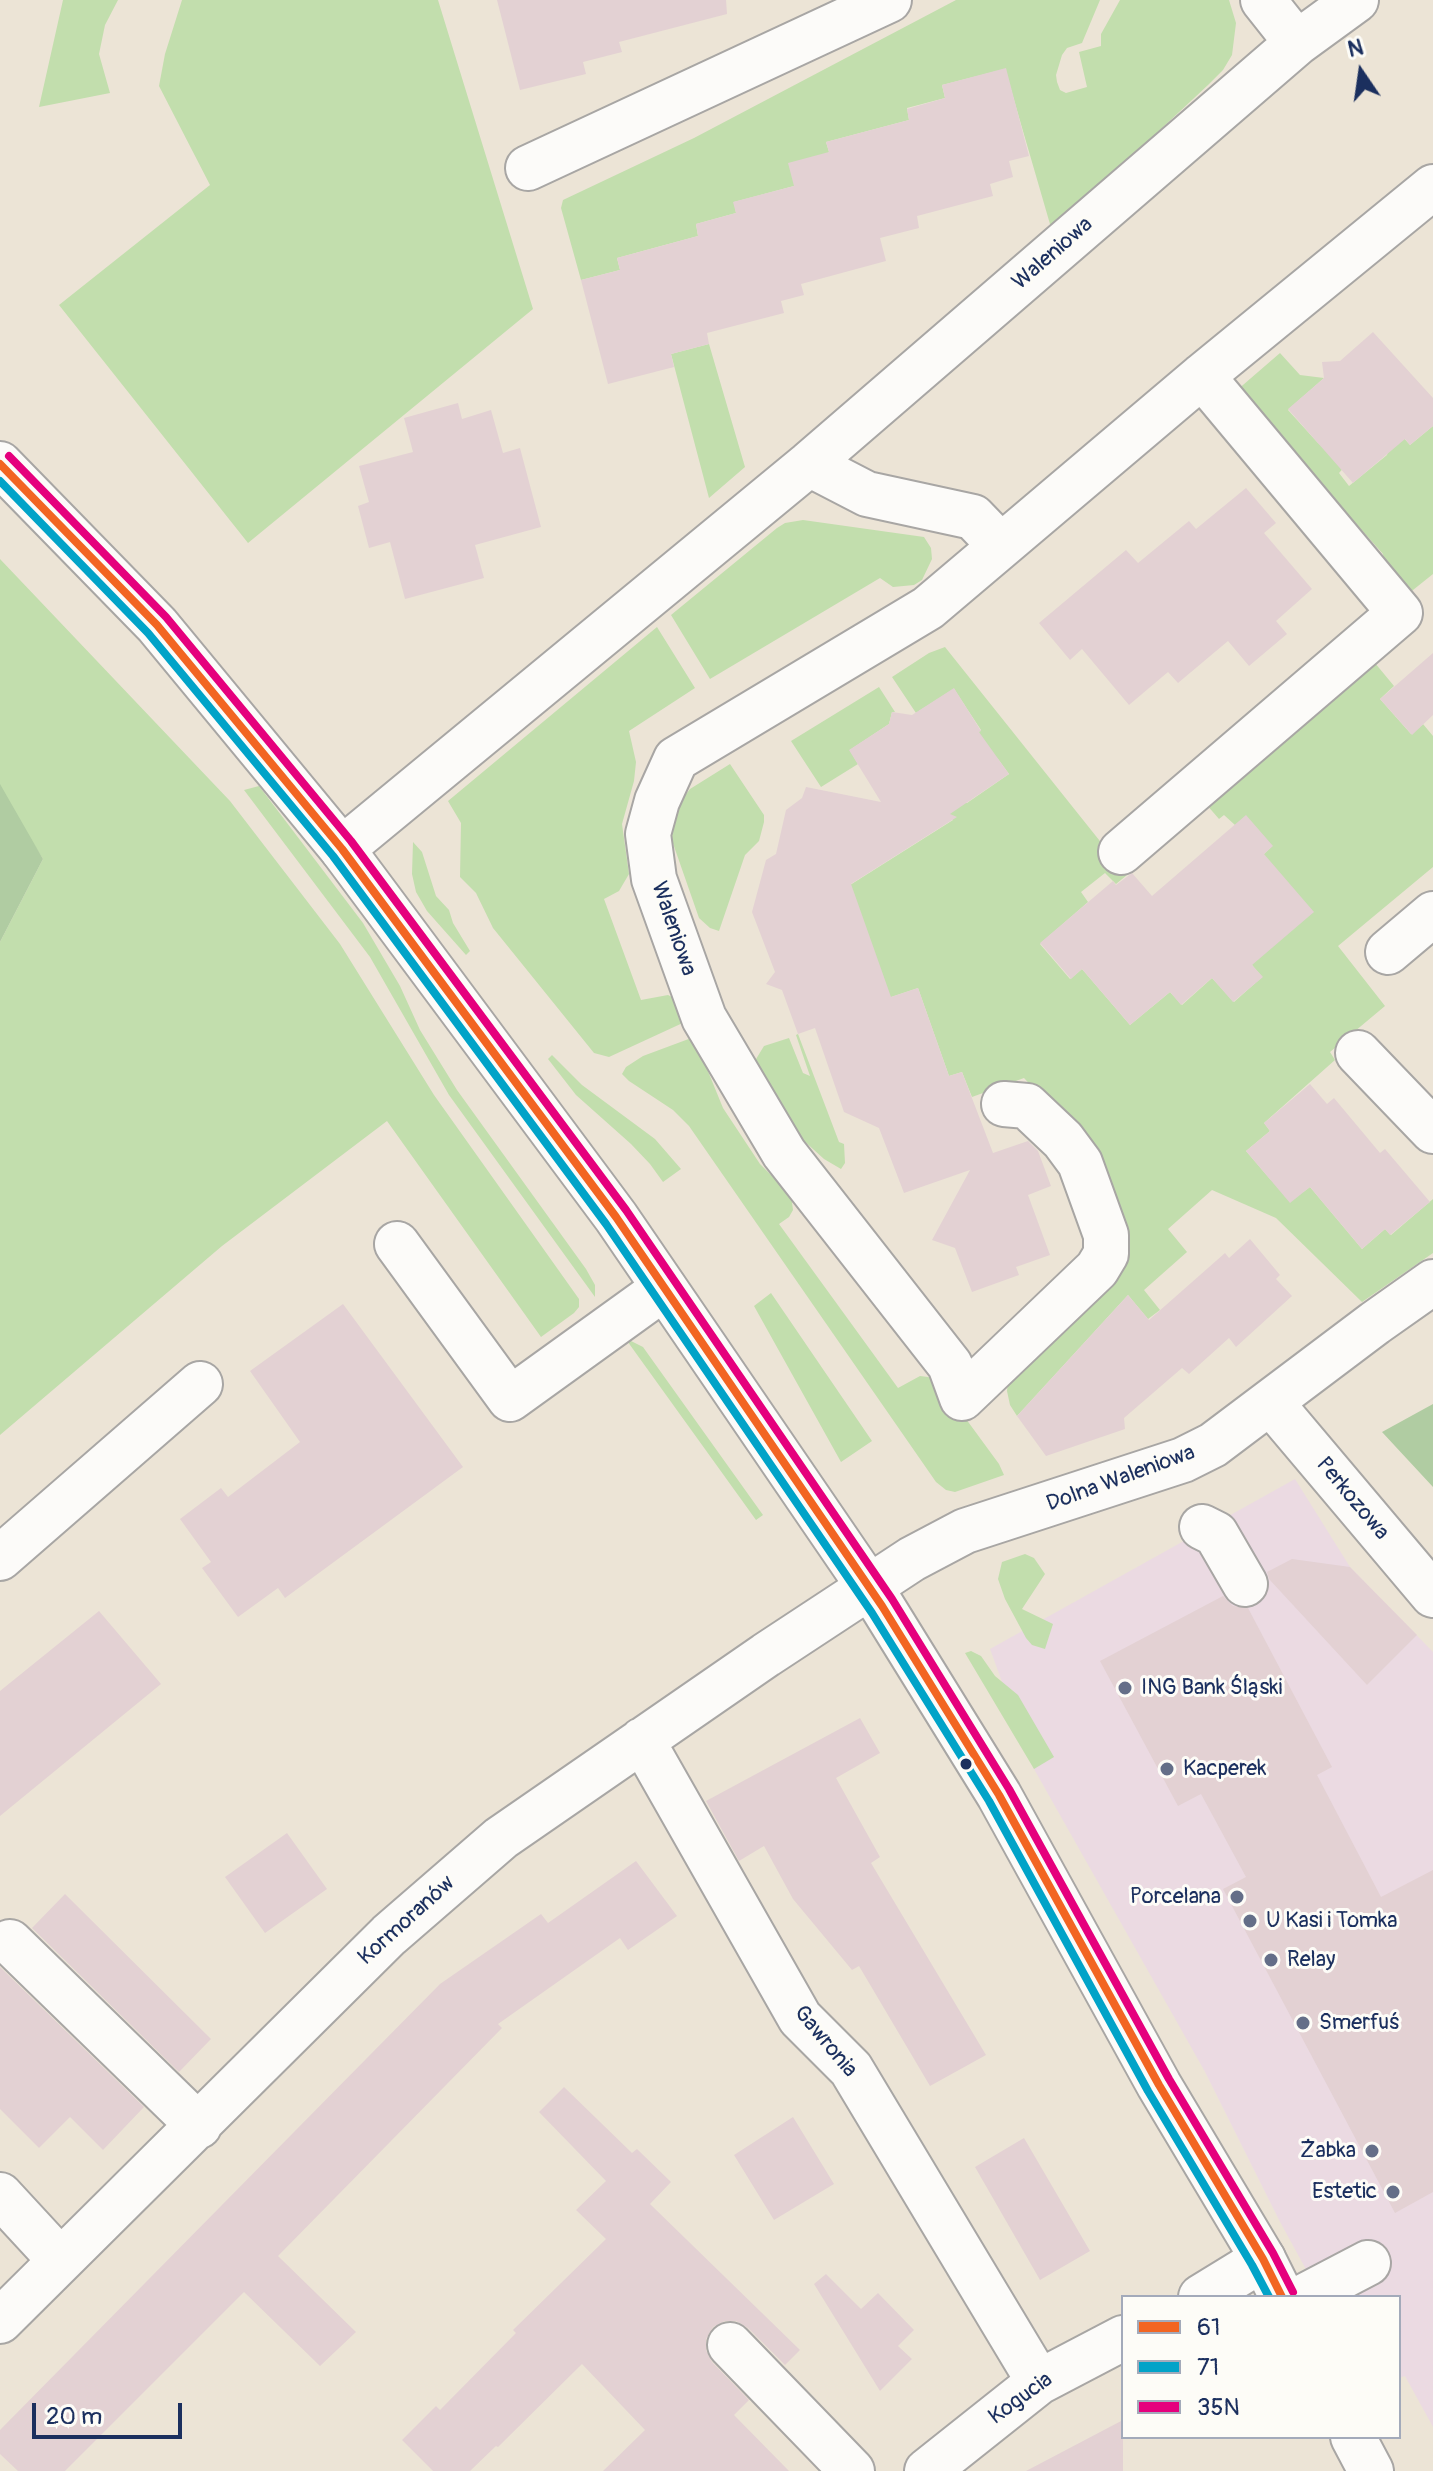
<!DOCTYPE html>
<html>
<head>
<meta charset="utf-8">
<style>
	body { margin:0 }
	#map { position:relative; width:1433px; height:2471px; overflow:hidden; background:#ece4d6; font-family:Pangolin,sans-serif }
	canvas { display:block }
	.legend { position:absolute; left:1121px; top:2295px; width:280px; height:144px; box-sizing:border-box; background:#fdfcf7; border:2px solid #a3aaba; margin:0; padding:10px 14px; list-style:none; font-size:24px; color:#1b2f5e }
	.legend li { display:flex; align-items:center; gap:16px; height:40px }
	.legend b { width:40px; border:2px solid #a3aaba }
	.north { position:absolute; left:1321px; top:32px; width:80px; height:80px; -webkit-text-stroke:6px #fdfcf7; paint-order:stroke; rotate:347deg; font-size:22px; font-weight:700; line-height:32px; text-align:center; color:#1b2f5e }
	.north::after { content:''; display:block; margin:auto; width:28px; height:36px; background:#1b2f5e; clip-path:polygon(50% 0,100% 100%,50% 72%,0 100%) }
	.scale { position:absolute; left:32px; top:2403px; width:150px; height:36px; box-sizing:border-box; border:4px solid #1b2f5e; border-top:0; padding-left:10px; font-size:24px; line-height:28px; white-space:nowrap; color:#1b2f5e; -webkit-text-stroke:6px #fdfcf7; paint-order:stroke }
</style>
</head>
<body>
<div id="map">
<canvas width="1433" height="2471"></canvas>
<ul class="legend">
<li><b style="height:10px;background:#f26522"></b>61</li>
<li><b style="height:10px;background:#01a3c8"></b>71</li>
<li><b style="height:10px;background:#e5007d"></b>35N</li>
</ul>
<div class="north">N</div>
<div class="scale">20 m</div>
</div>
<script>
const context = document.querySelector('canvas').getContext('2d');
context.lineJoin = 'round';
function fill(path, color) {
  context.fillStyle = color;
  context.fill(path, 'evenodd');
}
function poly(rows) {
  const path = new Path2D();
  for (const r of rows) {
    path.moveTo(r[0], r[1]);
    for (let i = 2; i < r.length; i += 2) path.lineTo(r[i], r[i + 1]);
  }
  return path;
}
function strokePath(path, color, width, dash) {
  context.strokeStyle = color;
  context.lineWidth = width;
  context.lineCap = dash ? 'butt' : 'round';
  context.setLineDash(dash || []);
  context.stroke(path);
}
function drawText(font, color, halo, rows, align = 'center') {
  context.font = font + ' Pangolin,sans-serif';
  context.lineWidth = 6;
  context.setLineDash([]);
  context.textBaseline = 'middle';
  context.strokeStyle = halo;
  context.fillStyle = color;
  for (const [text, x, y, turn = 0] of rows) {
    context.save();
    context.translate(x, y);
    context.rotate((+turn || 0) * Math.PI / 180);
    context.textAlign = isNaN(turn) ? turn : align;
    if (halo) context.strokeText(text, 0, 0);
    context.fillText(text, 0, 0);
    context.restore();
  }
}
fill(poly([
	[1295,1479,1350,1567,1433,1652,1433,2427,1405,2376,1399,2378,1399,2297,1321,2297,1278,2218,1204,2070,1034,1769,990,1649]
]), '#ebdae2');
fill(poly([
	[63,0,118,0,105,25,99,54,110,93,39,107],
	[182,0,438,0,533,309,248,543,59,305,210,185,159,86,165,54],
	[956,0,1100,0,1082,43,1067,48,1062,55,1056,75,1057,82,1060,90,1066,93,1087,87,1079,52,1101,46,1101,34,1120,0,1229,0,1236,23,1232,55,1223,70,1208,85,1052,231,1005,69,942,85,945,98,907,108,909,120,826,142,829,152,794,186,734,202,736,213,696,224,698,236,617,258,620,270,581,280,561,208,563,200,694,138],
	[709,344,745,467,709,498,671,354],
	[1280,353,1300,375,1324,378,1288,410,1318,443,1347,464,1339,473,1349,486,1387,455,1394,427,1410,445,1433,426,1433,574,1403,598,1386,579,1383,554,1343,509,1327,507,1236,391],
	[803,520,924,537,931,548,932,559,922,580,914,585,893,587,880,578,710,679,671,615,777,528,785,523],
	[0,559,230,801,340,944,434,1095,579,1299,579,1307,574,1313,541,1337,387,1121,222,1246,0,1435,0,942,43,859,0,791],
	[657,627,695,688,629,731,636,762,634,781,622,824,629,874,619,891,604,899,641,1000,668,995,674,998,687,1021,609,1057,594,1053,493,928,476,893,460,877,461,823,448,801],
	[945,647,1127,875,1116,884,1105,873,1081,892,1088,902,1040,944,1070,979,1082,969,1130,1025,1170,992,1182,1005,1212,978,1234,1002,1262,977,1252,965,1264,854,1272,846,1235,825,1224,815,1219,819,1206,804,1370,657,1394,686,1380,699,1411,734,1423,724,1433,736,1433,867,1338,946,1385,1006,1330,1052,1335,1060,1264,1123,1270,1131,1246,1151,1270,1179,1303,1192,1310,1187,1362,1249,1385,1229,1391,1235,1433,1199,1433,1253,1362,1302,1276,1218,1212,1190,1168,1229,1187,1252,1144,1290,1160,1310,1148,1319,1128,1295,1017,1416,1010,1405,1007,1391,1009,1372,1124,1229,1111,1183,1087,1145,1024,1078,972,1097,962,1072,949,1076,918,988,879,1001,839,892,953,820,942,801,967,803,1009,774,998,759,972,736,981,730,954,689,916,713,892,677,929,653],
	[879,687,895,712,892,712,889,724,850,750,858,764,821,787,791,741],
	[730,764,764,815,764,822,759,841,745,855,719,931,710,928,699,918,669,832,679,803,690,789],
	[259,786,363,923,400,986,420,1030,457,1090,586,1269,595,1285,595,1297,449,1095,370,957,244,790],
	[413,842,422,852,436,896,449,910,453,923,470,951,466,955,427,911,416,892,412,874],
	[798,1034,839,1142,844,1144,845,1163,841,1169,824,1159,792,1130,753,1064,764,1046,789,1038,803,1073,810,1076,796,1035],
	[694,1037,723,1108,760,1164,791,1195,793,1210,789,1217,779,1224,898,1388,920,1376,936,1378,999,1464,1004,1475,955,1492,946,1490,936,1482,689,1126,673,1110,629,1081,622,1074,626,1067,643,1056],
	[552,1055,582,1085,655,1139,681,1169,663,1182,650,1164,631,1144,576,1095,548,1059],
	[771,1293,872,1441,841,1462,754,1306],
	[625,1338,643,1347,763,1515,756,1520],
	[1025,1554,1034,1558,1045,1574,1022,1609,1053,1624,1045,1649,1032,1645,1026,1638,1005,1599,998,1579,1002,1562],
	[971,1651,981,1656,995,1676,1018,1695,1054,1757,1034,1769,965,1653]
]), '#c2dead');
fill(poly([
	[0,784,43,859,0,942],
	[1433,1404,1433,1487,1382,1432]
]), '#b0cca2');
fill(poly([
	[497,0,726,0,727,14,619,42,622,52,583,62,586,74,520,90],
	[1006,68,1029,156,1009,161,1013,177,990,184,993,196,917,216,919,228,880,238,886,261,801,284,804,295,781,301,784,313,707,333,709,344,671,354,674,367,608,384,581,280,620,270,617,258,698,236,696,224,736,213,733,202,794,186,788,163,829,152,826,142,909,120,907,109,945,98,942,85],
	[1373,332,1433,398,1433,426,1410,445,1405,439,1353,483,1288,409,1324,378,1322,362,1340,361],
	[458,403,462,419,491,410,503,453,520,448,541,527,475,545,484,578,405,599,390,542,369,548,358,506,369,502,359,466,413,452,404,418],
	[1246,488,1276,523,1264,533,1312,589,1276,621,1287,634,1249,666,1228,641,1178,683,1168,672,1129,705,1082,649,1070,660,1039,623,1126,550,1138,563,1189,521,1196,529],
	[1433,653,1433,715,1412,735,1380,699],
	[954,688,981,731,979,732,1009,774,950,814,957,817,851,884,891,997,918,988,949,1076,962,1072,993,1153,1028,1141,1038,1151,1051,1186,1028,1195,1050,1255,1016,1267,1019,1275,972,1292,955,1248,932,1240,970,1170,904,1193,879,1128,844,1112,815,1028,798,1034,782,990,766,984,775,972,752,912,766,860,776,854,786,810,802,798,806,787,881,802,849,750,889,724,892,712,912,715],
	[1246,815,1273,846,1264,854,1314,912,1252,965,1263,977,1233,1002,1212,978,1181,1005,1170,992,1130,1025,1082,969,1071,979,1040,943,1113,881,1116,885,1132,873,1152,896],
	[1310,1084,1327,1104,1334,1098,1380,1153,1385,1149,1430,1202,1390,1235,1385,1229,1362,1249,1310,1187,1290,1203,1246,1151,1270,1131,1264,1123],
	[1250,1239,1280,1275,1276,1279,1292,1296,1236,1347,1229,1338,1189,1374,1182,1368,1124,1418,1125,1429,1046,1456,1017,1416,1128,1295,1149,1320,1225,1253,1229,1258],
	[343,1304,463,1467,285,1598,278,1588,238,1617,202,1568,211,1562,180,1519,221,1488,228,1497,300,1442,250,1371],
	[1292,1559,1350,1567,1417,1635,1367,1685,1269,1579,1267,1572],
	[1223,1596,1233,1606,1248,1608,1332,1767,1317,1775,1381,1897,1433,1870,1433,2192,1395,2213,1223,1889,1246,1877,1201,1794,1178,1806,1100,1661],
	[99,1611,161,1684,0,1816,0,1691],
	[860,1718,880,1753,836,1778,880,1857,871,1863,986,2055,930,2086,859,1966,852,1970,793,1899,764,1846,739,1861,706,1801],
	[287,1833,327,1889,265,1933,225,1877],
	[636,1861,677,1916,628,1950,620,1938,498,2024,502,2028,278,2256,356,2332,320,2366,244,2292,65,2471,18,2471,0,2454,0,2430,440,1984,541,1914,548,1923],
	[65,1894,211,2039,179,2072,32,1928],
	[0,1967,144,2107,103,2150,70,2117,39,2148,0,2109],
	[564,2087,632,2153,637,2149,671,2182,650,2204,800,2350,785,2365,748,2328,736,2321,725,2321,713,2327,706,2339,706,2350,712,2362,749,2400,734,2415,789,2471,603,2471,645,2430,582,2364,498,2447,496,2446,470,2471,433,2471,402,2440,436,2406,440,2410,516,2333,513,2330,606,2239,576,2210,606,2181,539,2112],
	[793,2117,834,2184,774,2220,734,2155],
	[1024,2138,1090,2251,1040,2280,975,2167],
	[826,2274,861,2309,878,2293,914,2330,898,2346,912,2359,880,2391,814,2284],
	[1123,2420,1123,2471,1026,2471]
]), '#e3d1d3');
const minor = poly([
	[1263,0,1297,43],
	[528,168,889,0],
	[809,464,867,494,973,517,1000,545],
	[342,849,809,464,1297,43,1356,0],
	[1121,852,1400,613,1202,376],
	[1388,952,1433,914],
	[1358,1053,1433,1131],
	[1004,1104,1027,1106,1063,1140,1080,1163,1106,1235,1106,1254,1097,1269,962,1398,950,1365,784,1153,704,1018,654,879,648,834,657,801,676,759,928,608,1202,376,1433,187],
	[397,1244,510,1399,664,1288],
	[1271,1403,1433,1595],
	[1202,1527,1216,1534,1245,1584],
	[0,1558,200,1384],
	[642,1740,800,2018,851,2069,1039,2382],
	[10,1942,199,2126],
	[0,2195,60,2260],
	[1201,2297,1263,2259],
	[1303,2297,1368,2263],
	[0,2321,389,1935,501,1838,766,1655,912,1559,965,1531,1183,1460,1213,1445,1375,1323,1433,1282],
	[730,2345,852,2471],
	[927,2471,1039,2382,1123,2338]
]);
const major = poly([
	[0,464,157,625,342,849,616,1217,882,1606,999,1795,1159,2085,1263,2259,1282,2297],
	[1353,2437,1371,2471]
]);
strokePath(minor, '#a8a6a4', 48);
strokePath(major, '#a8a6a4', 48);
strokePath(minor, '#fcfbf9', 44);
strokePath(major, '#fcfbf9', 44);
strokePath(poly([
	[0,464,157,625,342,849,616,1217,882,1606,999,1795,1159,2085,1263,2259,1282,2297]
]), '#f26522', 8);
strokePath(poly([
	[0,481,148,633,333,856,606,1224,872,1613,989,1801,1148,2091,1252,2265,1269,2297]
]), '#01a3c8', 8);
strokePath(poly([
	[9,456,166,617,351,841,626,1210,892,1599,1009,1789,1169,2079,1273,2253,1293,2292]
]), '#e5007d', 8);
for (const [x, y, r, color] of [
	[1125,1688,8,"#646e88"],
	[966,1764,7,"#1b2f5e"],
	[1167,1769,8,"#646e88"],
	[1237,1897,8,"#646e88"],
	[1250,1921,8,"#646e88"],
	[1271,1960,8,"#646e88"],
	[1303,2023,8,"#646e88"],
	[1372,2151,8,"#646e88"],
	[1393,2192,8,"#646e88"]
]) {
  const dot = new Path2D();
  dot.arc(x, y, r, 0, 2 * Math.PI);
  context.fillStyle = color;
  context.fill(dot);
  strokePath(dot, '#fdfcf7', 3);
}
drawText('22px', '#1b2f5e', '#fdfcf7', [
	["Waleniowa",1053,254,-41],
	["Waleniowa",673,929,71],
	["Dolna Waleniowa",1121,1479,-20],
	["Perkozowa",1352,1499,50],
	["Kormoranów",407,1921,-42],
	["Gawronia",825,2042,50],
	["Kogucia",1021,2399,-36]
]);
drawText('22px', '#1b2f5e', '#fdfcf7', [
	["ING Bank Śląski",1141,1688],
	["Kacperek",1183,1769],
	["Porcelana",1221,1897,"right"],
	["U Kasi i Tomka",1266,1921],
	["Relay",1287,1960],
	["Smerfuś",1319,2023],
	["Żabka",1356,2151,"right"],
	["Estetic",1377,2192,"right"]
], 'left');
</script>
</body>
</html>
